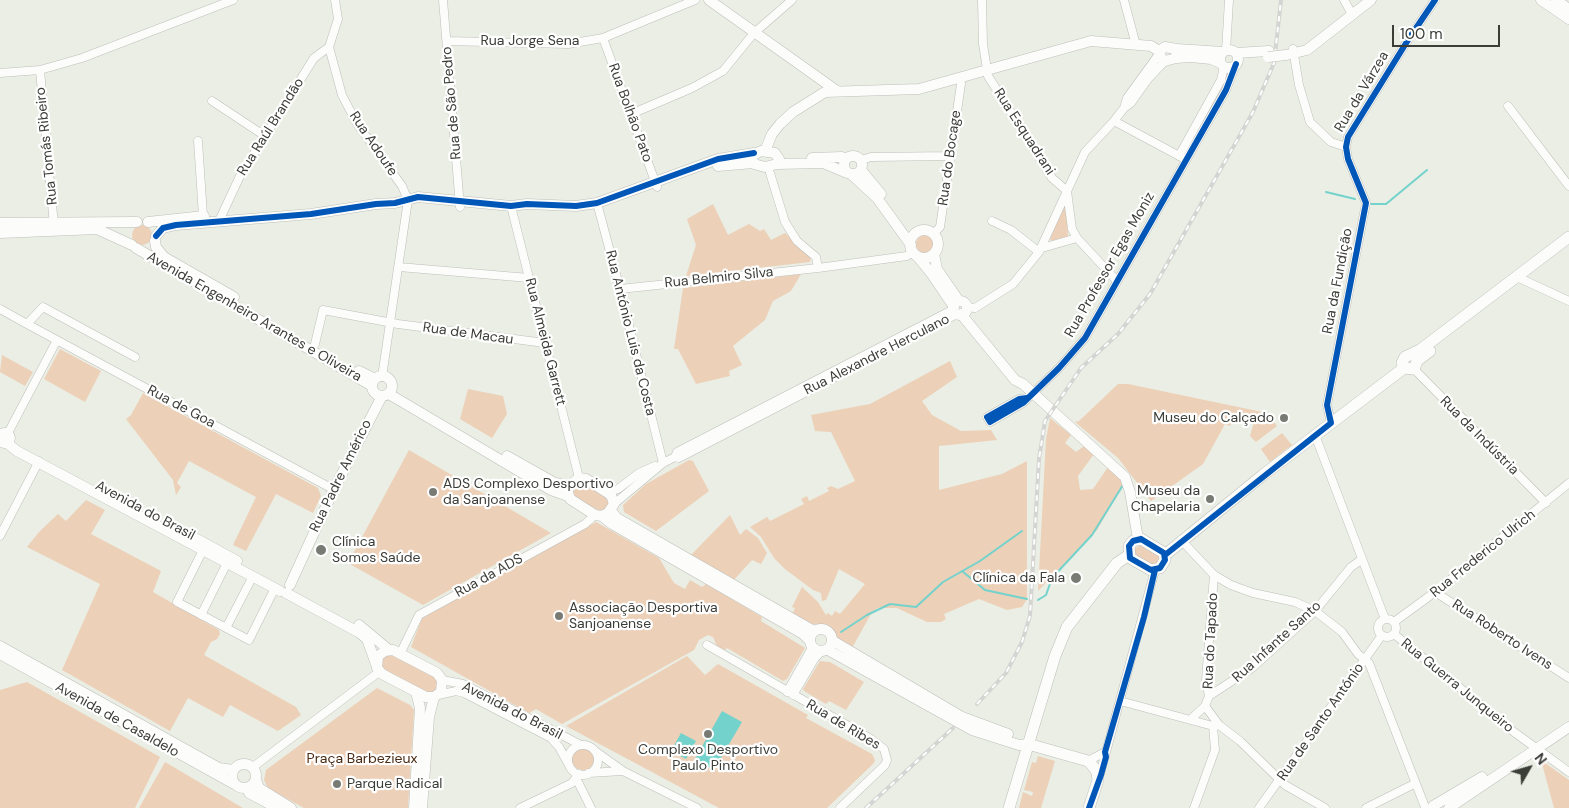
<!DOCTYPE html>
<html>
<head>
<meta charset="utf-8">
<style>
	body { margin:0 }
	#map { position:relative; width:1569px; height:808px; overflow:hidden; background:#eaeee4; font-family:"DM Sans",sans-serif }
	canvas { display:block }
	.north { position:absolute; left:1504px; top:743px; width:50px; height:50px; -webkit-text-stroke:4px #fff; paint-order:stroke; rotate:52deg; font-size:14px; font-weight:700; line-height:20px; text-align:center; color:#3b3d37 }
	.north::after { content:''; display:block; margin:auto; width:18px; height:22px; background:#3b3d37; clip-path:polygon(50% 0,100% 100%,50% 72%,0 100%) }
	.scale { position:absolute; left:1392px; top:25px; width:108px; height:22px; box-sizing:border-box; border:2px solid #3b3d37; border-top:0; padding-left:6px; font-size:15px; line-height:18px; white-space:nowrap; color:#3b3d37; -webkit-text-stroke:4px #fff; paint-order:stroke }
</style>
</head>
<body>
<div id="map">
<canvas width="1569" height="808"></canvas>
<div class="north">N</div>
<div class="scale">100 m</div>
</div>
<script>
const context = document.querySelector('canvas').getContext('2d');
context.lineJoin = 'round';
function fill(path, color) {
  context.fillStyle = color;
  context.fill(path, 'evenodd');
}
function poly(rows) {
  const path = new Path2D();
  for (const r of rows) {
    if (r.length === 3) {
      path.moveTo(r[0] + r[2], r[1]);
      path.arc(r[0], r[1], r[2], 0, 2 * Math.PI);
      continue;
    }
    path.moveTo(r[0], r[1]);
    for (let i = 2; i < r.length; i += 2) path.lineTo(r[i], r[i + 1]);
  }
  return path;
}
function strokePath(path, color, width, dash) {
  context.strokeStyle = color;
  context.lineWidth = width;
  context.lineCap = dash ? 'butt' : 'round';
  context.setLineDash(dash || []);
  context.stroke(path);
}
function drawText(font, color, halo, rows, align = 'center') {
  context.font = font + ' "DM Sans",sans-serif';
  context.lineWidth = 4.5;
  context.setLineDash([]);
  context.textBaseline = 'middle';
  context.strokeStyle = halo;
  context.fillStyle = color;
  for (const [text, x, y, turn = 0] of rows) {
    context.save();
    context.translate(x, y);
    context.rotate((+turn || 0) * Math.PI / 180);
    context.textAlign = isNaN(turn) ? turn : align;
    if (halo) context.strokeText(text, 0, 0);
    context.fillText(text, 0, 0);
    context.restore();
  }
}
fill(poly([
	[1066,202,1068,236,1052,241,1050,239],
	[713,204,728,235,749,224,760,231,764,229,771,240,785,233,811,257,810,262,686,276,696,245,687,219],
	[142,235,10],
	[925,244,9],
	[801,274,791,291,773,301,765,320,733,346,742,365,729,371,730,376,696,384,678,349,674,349,683,288],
	[60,349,101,371,85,402,44,379],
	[2,355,33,372,25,386,0,372],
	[950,361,957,377,922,401,932,415,961,431,991,430,997,440,939,446,939,490,1002,474,1027,461,1027,599,1022,607,1007,610,979,599,944,614,946,619,941,622,927,622,897,608,878,608,872,612,852,648,838,639,833,630,825,624,810,624,792,614,795,608,792,607,802,587,818,602,826,615,828,613,832,616,835,611,840,614,865,584,839,569,826,600,822,601,821,593,813,590,785,569,774,558,761,537,750,527,767,517,770,521,804,504,801,499,807,496,809,501,829,491,827,488,831,486,838,489,855,481,831,432,815,431,811,415,870,404],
	[1118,384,1128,384,1267,413,1277,426,1256,442,1250,436,1254,422,1248,416,1234,418,1230,426,1225,424,1203,464,1151,501,1118,458,1075,422,1079,421],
	[468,389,503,396,507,414,492,438,460,419],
	[143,393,318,488,321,496,313,513,276,494,246,551,233,545,256,497,189,461,177,483,181,487,176,495,173,480,126,419,131,415],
	[1050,418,1071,435,1065,443,1076,452,1084,446,1094,454,1078,476,1080,490,1093,489,1108,467,1121,479,1123,486,1097,530,1038,591,1046,439],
	[1282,433,1292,445,1270,462,1261,449],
	[409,450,551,533,423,605,348,563],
	[689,460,693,461,709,491,656,531,624,512,623,505,646,484],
	[579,483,606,496,609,504,604,510,598,510,575,498,573,488],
	[86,500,105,510,91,534,161,571,153,592,219,630,220,634,217,639,211,642,204,655,296,707,301,715,278,731,230,705,223,717,188,698,170,731,62,670,100,584,27,547,39,532,58,514,66,521],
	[730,515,740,535,746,529,758,538,767,553,761,564,752,560,733,581,689,557],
	[596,522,659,558,674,583,685,589,690,580,702,587,706,584,762,617,761,621,805,648,787,679,783,681,727,648,725,650,717,646,713,637,708,635,699,640,694,650,562,724,536,709,529,713,411,647,422,618],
	[1142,544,1159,554,1161,559,1155,566,1136,557,1134,549],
	[389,654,435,677,439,687,431,694,382,669,382,658],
	[687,656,705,675,718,664,808,715,806,718,872,754,875,760,874,763,827,808,719,808,566,726],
	[820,661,830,662,864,682,846,710,829,701,826,704,804,691,803,689],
	[27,682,160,757,135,808,0,808,0,690],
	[377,688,410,705,414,710,408,808,304,808,268,788,264,780,266,770],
	[583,759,11],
	[1038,756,1055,761,1041,808,1019,808,1023,792,1032,796,1033,792,1024,790,1032,762,1036,763],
	[1541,760,1569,780,1569,808,1554,808],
	[165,762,243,808,139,808]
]), '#edd0b8');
fill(poly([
	[722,711,742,722,714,770,695,759],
	[681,733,696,741,686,759,671,751]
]), '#73d3cc');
strokePath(poly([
	[1326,192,1355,199],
	[1371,204,1386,204,1427,170],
	[962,571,985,590,1027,599],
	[1038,600,1046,595,1052,578,1092,535,1123,485],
	[841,632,867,615,890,604,916,607,943,582,980,561,1022,531]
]), '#73d3cc', 2);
const street = poly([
	[335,0,338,19,329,47,342,95,356,122,402,186,408,200,382,377],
	[443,0,460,207],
	[982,0,983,44,988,76,1052,178,1067,191,1072,229,1077,238,1116,280],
	[1124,0,1136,45],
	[1344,0,1352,14],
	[603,38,657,187],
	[447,41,568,44,603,38,695,0],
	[1293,49,1299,85,1310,122,1331,142,1346,147],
	[1226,51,1229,0],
	[40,70,54,226],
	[0,73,40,70,82,58,233,0],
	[212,101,265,136],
	[1508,106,1569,186],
	[1124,108,1131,103,1148,79,1165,61],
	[631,114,692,88,723,71,754,33,792,0],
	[1114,121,1183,158],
	[198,141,203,216],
	[1179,156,1221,80,1224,67],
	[861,160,871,157,950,156],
	[770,173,785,222,797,241,816,257,818,268,907,256,912,251],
	[597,203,620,289,663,463],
	[511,206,579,478],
	[219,221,240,176,314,58,329,47],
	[992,221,1011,230,1039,252],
	[933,234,940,227,961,84,960,78],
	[1042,248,1077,238],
	[399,267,529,278],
	[1517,277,1569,301],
	[620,289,818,268],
	[967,307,975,308,1013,284,1039,252,1085,152,1114,121,1124,108,1127,98,1159,54],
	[0,309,27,324,43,307,135,357],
	[27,324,329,487],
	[315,344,323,310,398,324,545,343],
	[1414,369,1546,503],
	[1027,398,1019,399,987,417,990,422,1023,403,1059,368,1085,338,1226,90,1236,64],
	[1331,423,1327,405,1366,203,1348,159,1346,147,1348,137,1408,40,1435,0],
	[8,433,57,340],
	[1315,435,1385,619],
	[675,457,677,452,954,309],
	[609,492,618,489,639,473,655,466],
	[614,504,663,463,675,457,679,458,957,314],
	[0,536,39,461],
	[1181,540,1214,575,1231,585,1253,593,1295,602,1315,611,1342,632,1358,654,1369,663,1425,807],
	[203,550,177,602,249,640,275,588],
	[1435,592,1569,678],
	[201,615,227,563],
	[1387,628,9],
	[1394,622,1435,592,1569,483],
	[226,628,253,576],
	[1394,634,1514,732,1569,772],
	[707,645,871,739,884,749,887,760,885,765,840,808],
	[400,654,419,615,585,524,595,515],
	[442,680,463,684,581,745],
	[787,692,812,648],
	[438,695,456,691,464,693,551,738,559,747,569,765],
	[793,695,815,658,821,652],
	[1209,696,1252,668,1315,611,1351,567,1361,560],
	[1120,701,1213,726,1219,725,1240,741,1285,785,1325,808],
	[1205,706,1219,725],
	[1191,719,1205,706,1209,696,1206,680,1214,575],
	[583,760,15],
	[595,751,623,771,697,808],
	[1088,761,1105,752],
	[253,767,379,672],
	[589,773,622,771],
	[576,778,591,808],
	[1099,778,1155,570],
	[520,808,572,783,579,774],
	[1194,808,1215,750,1213,726],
	[1259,808,1382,635],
	[1366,808,1414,784]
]);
const secondary = poly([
	[709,0,837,91],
	[1541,0,1569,19],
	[1556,0,1569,9],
	[1165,47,1177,49,1176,58,1165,61,1161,58,1159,51,1165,47],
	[1177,49,1223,52],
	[1229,59,9],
	[1236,53,1269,51],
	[1286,55,1307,50,1371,0],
	[1176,58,1191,57,1211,59,1221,63],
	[761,151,775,153,779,159,777,164,765,167,754,164,751,156,761,151],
	[765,151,772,134,780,124,793,112,825,92,919,89,1091,41,1151,46,1159,51],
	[853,165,9],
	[812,158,842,157,846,159],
	[777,164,823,163,847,173],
	[718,166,753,163],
	[861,170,881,194],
	[851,174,877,198,911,245],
	[148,222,204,216],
	[0,223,137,222],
	[924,244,14],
	[0,233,97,229,132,245],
	[156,236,163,228,176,225,311,214,376,204,395,203,418,197,511,206,527,204,576,206,597,203,718,159,754,153],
	[155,241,156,247,164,257,234,297],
	[136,248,372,386],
	[934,254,937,269,959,301],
	[917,256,931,273,954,307],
	[960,308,7],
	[961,314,1015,380,1023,384,1125,477,1130,492,1138,539],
	[359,371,375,379],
	[382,386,10],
	[389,394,551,490,568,496],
	[5,438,5],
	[7,443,17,451,280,591],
	[507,456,555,483,569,486],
	[579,478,586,479,611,495,614,504,608,513,602,516,595,515,570,499,568,492,569,486,579,478],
	[611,511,617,518,814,631],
	[602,516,612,524,803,634,810,641],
	[193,537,237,561],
	[290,585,334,489,382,396],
	[286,593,360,633,367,639,376,664],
	[359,625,389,650],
	[821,640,11],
	[833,641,962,717,1008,734],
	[0,646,219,768,233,770],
	[393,650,437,673,442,680,441,692,434,697,426,697,382,674,377,668,378,656,385,651,393,650],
	[828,650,972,730,1019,745,1028,744],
	[0,654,234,784],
	[244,776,12],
	[256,780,259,788,291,808],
	[247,788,249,793,277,808],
	[1433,806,1482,777],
	[414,808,420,708,416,692],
	[422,808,429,717,434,697],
	[1449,808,1569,727]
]);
const primary = poly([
	[1404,368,1402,363,1405,357,1420,350,1569,237],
	[1404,368,1414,369,1417,361,1430,351],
	[1141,539,1164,553,1165,560,1160,568,1151,570,1130,558,1129,546,1133,541,1141,539],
	[1165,555,1263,475,1404,368],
	[1028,744,1088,761,1092,765,1097,772,1098,780,1089,808],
	[1009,808,1055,656,1067,627,1117,563,1129,555]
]);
strokePath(street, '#bdbfb9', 9);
strokePath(secondary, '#bdbfb9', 11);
strokePath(primary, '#bdbfb9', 12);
strokePath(street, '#fcfcfb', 8);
strokePath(secondary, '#fcfcfb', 10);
strokePath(primary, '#fcfcfb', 11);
const rail = poly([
	[977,704,1006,673,1022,642,1030,616,1039,459,1045,421,1081,368,1118,334,1150,294,1253,112,1274,63,1281,0],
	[866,808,953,728]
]);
strokePath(rail, '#d4d5d2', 4);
strokePath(rail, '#fff', 2, [5.5]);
const secondaryBridge = poly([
	[1268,57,1286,55]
]);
strokePath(secondaryBridge, '#bdbfb9', 11, []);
strokePath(secondaryBridge, '#fcfcfb', 10);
strokePath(poly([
	[156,236,163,228,176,225,311,214,376,204,395,203,418,197,511,206,527,204,576,206,597,203,718,159,754,153],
	[1027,398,1019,399,987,417,990,422,1023,403,1059,368,1085,338,1226,90,1236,64],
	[1141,539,1164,553,1165,560,1160,568,1151,570,1130,558,1129,546,1133,541,1141,539],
	[1165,555,1331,423,1327,405,1366,203,1348,159,1346,147,1348,137,1408,40,1435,0],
	[1089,808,1101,775,1106,757,1105,752,1144,617,1155,570]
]), '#0057b8', 6);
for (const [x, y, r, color] of [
	[1284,418,5,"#787b74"],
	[433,492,5,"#787b74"],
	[1210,499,5,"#787b74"],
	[321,550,6,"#787b74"],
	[1076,578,6,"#787b74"],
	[559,616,5,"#787b74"],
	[708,734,5,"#787b74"],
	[337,784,5,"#787b74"]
]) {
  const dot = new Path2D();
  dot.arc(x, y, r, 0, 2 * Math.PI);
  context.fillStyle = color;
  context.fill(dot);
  strokePath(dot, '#fff', 2);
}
drawText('14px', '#3b3d37', '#fff', [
	["Rua Jorge Sena",530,41],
	["Rua da Várzea",1362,92,-59],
	["Rua de São Pedro",452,103,-95],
	["Rua Bolhão Pato",630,113,70],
	["Rua Raúl Brandão",271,127,-58],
	["Rua Esquadrani",1024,132,57],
	["Rua Adoufe",373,144,56],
	["Rua Tomás Ribeiro",47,146,-96],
	["Rua do Bocage",950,158,-82],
	["Rua Professor Egas Moniz",1110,265,-60],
	["Rua Belmiro Silva",719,278,-6],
	["Rua da Fundição",1338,281,-79],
	["Avenida Engenheiro Arantes e Oliveira",254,317,30],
	["Rua António Luis da Costa",630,333,76],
	["Rua de Macau",468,334,8],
	["Rua Almeida Garrett",545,342,76],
	["Rua Alexandre Herculano",877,355,-27],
	["Rua de Goa",181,407,28],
	["Rua da Indústria",1479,436,45],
	["Rua Padre Américo",341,476,-64],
	["Avenida do Brasil",145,511,28],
	["Rua Frederico Ulrich",1483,554,-39],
	["Rua da ADS",489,576,-29],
	["Rua Roberto Ivens",1502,635,33],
	["Rua do Tapado",1211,641,-87],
	["Rua Infante Santo",1277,642,-42],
	["Rua Guerra Junqueiro",1457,686,39],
	["Avenida do Brasil",512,711,27],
	["Avenida de Casaldelo",117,720,29],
	["Rua de Santo António",1321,722,-55],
	["Rua de Ribes",843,725,31]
]);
drawText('14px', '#3b3d37', '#fff', [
	["Museu do Calçado",1274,418,"right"],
	["ADS Complexo Desportivo",443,484],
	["da Sanjoanense",443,500],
	["Museu da",1200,491,"right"],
	["Chapelaria",1200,507,"right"],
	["Clínica",332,542],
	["Somos Saúde",332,558],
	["Clínica da Fala",1065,578,"right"],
	["Associação Desportiva",569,608],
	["Sanjoanense",569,624],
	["Complexo Desportivo",708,750,"center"],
	["Paulo Pinto",708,766,"center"],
	["Parque Radical",347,784]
], 'left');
drawText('14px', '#4a2b15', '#fff', [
	["Praça Barbezieux",362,759]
]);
</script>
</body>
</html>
